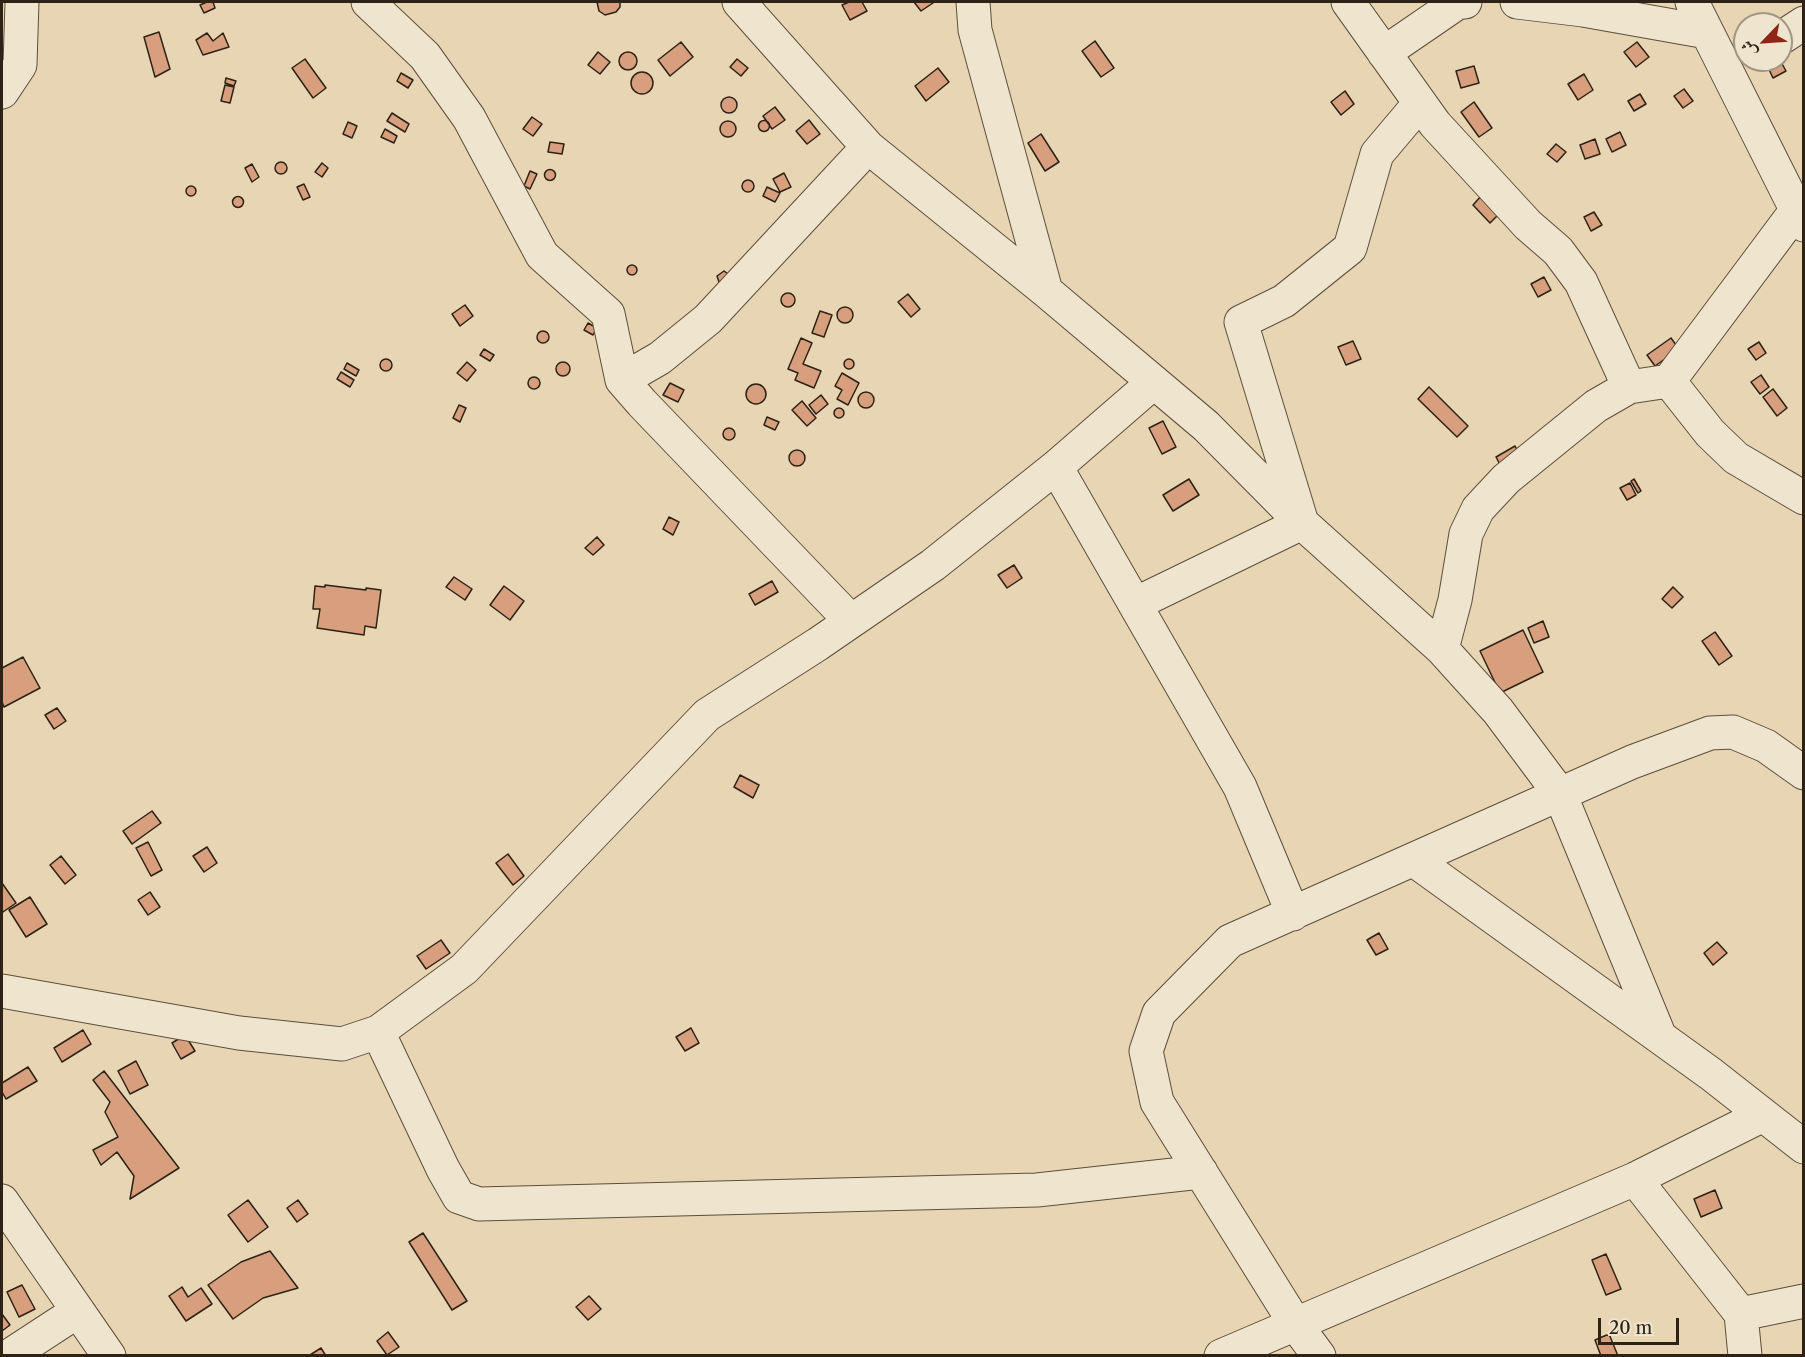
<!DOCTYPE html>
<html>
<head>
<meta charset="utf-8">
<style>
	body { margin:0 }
	#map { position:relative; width:1805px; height:1357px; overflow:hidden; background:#e7d5b4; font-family:"Libre Caslon Text",Amiri,serif }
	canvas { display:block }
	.frame { position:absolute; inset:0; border:3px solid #2d2213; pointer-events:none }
	.north { position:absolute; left:1733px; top:12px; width:60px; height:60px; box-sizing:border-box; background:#efe4ce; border:2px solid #a19683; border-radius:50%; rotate:245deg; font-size:16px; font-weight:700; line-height:24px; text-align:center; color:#2d2213 }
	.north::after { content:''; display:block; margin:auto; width:21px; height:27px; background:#8f2418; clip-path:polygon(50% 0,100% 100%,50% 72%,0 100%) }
	.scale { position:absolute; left:1598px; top:1318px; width:81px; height:27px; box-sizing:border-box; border:3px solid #2d2213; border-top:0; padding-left:8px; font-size:18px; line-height:21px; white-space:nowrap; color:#2d2213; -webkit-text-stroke:4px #efe4ce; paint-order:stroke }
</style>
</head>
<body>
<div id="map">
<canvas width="1805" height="1357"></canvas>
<div class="frame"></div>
<div class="north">ش</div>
<div class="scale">20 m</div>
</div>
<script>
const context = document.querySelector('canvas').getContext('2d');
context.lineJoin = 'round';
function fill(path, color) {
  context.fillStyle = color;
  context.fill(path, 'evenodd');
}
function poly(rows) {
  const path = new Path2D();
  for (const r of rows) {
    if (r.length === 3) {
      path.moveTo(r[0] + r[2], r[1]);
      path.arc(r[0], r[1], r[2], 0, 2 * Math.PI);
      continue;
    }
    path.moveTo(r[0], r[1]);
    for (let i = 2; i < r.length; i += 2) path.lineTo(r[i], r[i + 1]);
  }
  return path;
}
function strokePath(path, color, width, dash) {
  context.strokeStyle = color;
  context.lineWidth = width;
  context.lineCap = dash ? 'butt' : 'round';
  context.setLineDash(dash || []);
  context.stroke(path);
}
const building = poly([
	[207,2,213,2,215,8,204,13,200,5,207,2],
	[597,2,620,2,620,7,616,12,605,15,599,11,597,2],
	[849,2,862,2,867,11,850,20,842,5,849,2],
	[914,2,932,2,933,3,921,11,914,2],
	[159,32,170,69,155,77,144,37,159,32],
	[207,33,213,41,223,33,229,47,203,55,196,40,207,33],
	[1095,41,1114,68,1101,77,1082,51,1095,41],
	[681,42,693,57,670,76,658,60,681,42],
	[1637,42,1649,57,1636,67,1624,52,1637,42],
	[598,52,610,62,600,74,588,65,598,52],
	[628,61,9],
	[305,59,326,88,313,98,292,68,305,59],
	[737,59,748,68,741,76,730,67,737,59],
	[1778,60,1780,60,1786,71,1773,78,1767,65,1778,60],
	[1474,66,1479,83,1461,88,1456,71,1474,66],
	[938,68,949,82,926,101,915,86,938,68],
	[642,83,11],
	[401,73,413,80,408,88,397,81,401,73],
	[1584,74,1593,90,1578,100,1568,84,1584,74],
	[226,78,236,81,234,86,225,83,226,78],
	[225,85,234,87,230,103,221,101,225,85],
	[1684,89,1693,101,1683,108,1674,96,1684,89],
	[1345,91,1354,104,1341,115,1331,102,1345,91],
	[1640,94,1646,104,1634,111,1628,101,1640,94],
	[729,105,8],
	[1474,102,1492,128,1479,137,1461,112,1474,102],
	[775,107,785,120,772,129,763,116,775,107],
	[392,113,409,124,405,132,387,121,392,113],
	[532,117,542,124,533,136,523,129,532,117],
	[809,120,820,134,807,144,796,131,809,120],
	[728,129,8],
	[764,126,5.5],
	[348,122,357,126,352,138,343,134,348,122],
	[385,129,397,136,394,143,381,137,385,129],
	[1620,132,1626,145,1612,152,1606,139,1620,132],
	[1041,134,1059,162,1045,171,1028,143,1041,134],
	[1595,139,1600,154,1585,159,1580,145,1595,139],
	[550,142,564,144,562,154,548,152,550,142],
	[1556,144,1566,152,1557,162,1547,154,1556,144],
	[281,168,6],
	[322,163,328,168,322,177,315,172,322,163],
	[252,164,259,177,252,182,245,168,252,164],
	[550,175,5.5],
	[530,171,537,174,530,189,524,186,530,171],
	[784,173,791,187,780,192,773,179,784,173],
	[748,186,6],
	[304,184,310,197,303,200,297,187,304,184],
	[191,191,5],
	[767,187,780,193,775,202,763,196,767,187],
	[1482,195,1500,213,1490,223,1473,205,1482,195],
	[238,202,5.5],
	[1594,212,1602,225,1591,231,1584,217,1594,212],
	[632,270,5],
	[724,271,731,276,720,285,717,276,724,271],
	[1544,277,1551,290,1538,297,1531,284,1544,277],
	[788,300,7],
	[908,294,920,309,911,317,898,302,908,294],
	[465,305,473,316,460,326,452,314,465,305],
	[845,315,8],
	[820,311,832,315,824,337,812,333,820,311],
	[588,323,597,328,593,335,584,330,588,323],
	[543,337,6],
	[801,338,812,343,803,364,821,371,814,388,795,380,798,373,788,369,801,338],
	[1671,338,1679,349,1655,366,1647,355,1671,338],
	[1353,341,1361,359,1346,365,1338,347,1353,341],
	[1759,342,1766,353,1756,360,1748,349,1759,342],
	[484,349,494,355,490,361,480,355,484,349],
	[386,365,6],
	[849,364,5],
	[563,369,7],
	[467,362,476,370,467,381,457,373,467,362],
	[347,363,359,370,356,376,344,369,347,363],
	[341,372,354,380,350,387,337,379,341,372],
	[842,373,859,383,848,405,837,399,842,390,835,386,842,373],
	[1761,375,1769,387,1760,394,1751,382,1761,375],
	[534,383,6],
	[670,383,684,390,678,402,663,395,670,383],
	[756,394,10],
	[1429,387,1468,426,1457,437,1418,399,1429,387],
	[1773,389,1787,408,1777,416,1763,397,1773,389],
	[866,400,8],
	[821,395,828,404,816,414,809,405,821,395],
	[802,401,816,418,807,426,792,410,802,401],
	[459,405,466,408,460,422,453,418,459,405],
	[839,413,5],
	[767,417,779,422,775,430,764,425,767,417],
	[1163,421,1176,447,1162,454,1149,428,1163,421],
	[729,434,6],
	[1515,446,1522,459,1503,470,1496,457,1515,446],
	[797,458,8],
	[1189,479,1199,495,1173,511,1163,495,1189,479],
	[1634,479,1641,491,1638,493,1631,481,1634,479],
	[1630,483,1636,495,1627,500,1620,488,1630,483],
	[669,517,679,522,673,535,663,529,669,517],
	[597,537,604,545,593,555,585,548,597,537],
	[1014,565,1022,578,1007,588,998,575,1014,565],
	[454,577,472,589,465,600,446,587,454,577],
	[772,581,778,592,755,605,749,594,772,581],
	[325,585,366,590,366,588,381,590,376,628,365,626,364,635,317,628,320,609,313,609,315,586,325,587,325,585],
	[504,586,524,601,510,620,490,605,504,586],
	[1673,587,1683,597,1672,608,1662,599,1673,587],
	[1543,621,1549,637,1534,643,1528,628,1543,621],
	[1523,630,1543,672,1500,693,1480,651,1523,630],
	[1715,632,1732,656,1719,665,1702,641,1715,632],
	[23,657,40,688,4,707,2,702,2,668,23,657],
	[57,708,66,721,54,729,45,715,57,708],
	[740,775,759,785,753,798,734,787,740,775],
	[152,811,161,823,132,844,123,831,152,811],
	[148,842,162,870,151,876,136,848,148,842],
	[207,847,217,863,204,872,193,856,207,847],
	[508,854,524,876,513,885,496,863,508,854],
	[61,856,76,875,65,884,50,865,61,856],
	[2,883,16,903,3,912,2,910,2,883],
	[150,892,160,907,148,915,138,900,150,892],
	[30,897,47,924,26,937,9,910,30,897],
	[1379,933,1388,949,1376,955,1367,940,1379,933],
	[441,940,450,953,426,969,417,956,441,940],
	[1717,942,1727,953,1713,965,1704,953,1717,942],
	[691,1028,699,1043,685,1051,676,1037,691,1028],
	[83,1030,91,1044,62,1062,54,1048,83,1030],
	[185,1035,195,1051,181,1059,172,1043,185,1035],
	[136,1061,148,1085,130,1094,118,1071,136,1061],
	[28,1067,37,1081,6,1099,2,1092,2,1083,28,1067],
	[104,1071,179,1168,130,1199,134,1176,117,1152,101,1165,93,1150,118,1137,105,1112,110,1102,93,1080,104,1071],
	[1715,1190,1722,1208,1701,1217,1694,1199,1715,1190],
	[248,1200,268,1227,248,1242,228,1215,248,1200],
	[298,1200,308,1214,297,1222,287,1208,298,1200],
	[423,1233,467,1301,452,1310,409,1242,423,1233],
	[270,1251,298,1288,263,1298,233,1319,208,1285,241,1262,270,1251],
	[1606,1254,1621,1289,1606,1295,1592,1260,1606,1254],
	[22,1285,35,1309,19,1317,7,1292,22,1285],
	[182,1287,188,1297,201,1288,212,1304,186,1321,169,1296,182,1287],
	[589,1296,601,1309,588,1320,576,1307,589,1296],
	[2,1314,10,1325,2,1331,2,1314],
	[388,1332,399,1347,387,1355,377,1341,388,1332],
	[1609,1334,1618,1356,1601,1356,1595,1340,1609,1334],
	[321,1348,326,1356,310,1356,310,1355,321,1348]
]);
fill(building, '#d79f7e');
strokePath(building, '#2d2213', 1.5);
const minor = poly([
	[368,2,425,56,469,118,542,255,608,314,622,380,642,403,851,621],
	[739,2,868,147,1046,291,1206,426,1302,523,1442,649],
	[973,2,975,30,1046,291],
	[1348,2,1435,124,1528,225,1558,251,1581,282,1629,387],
	[1517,2,1583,10,1707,32],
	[1692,2,1804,225],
	[1781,38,1804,23],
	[1384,53,1457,3,1465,2],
	[2,92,20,65,22,2],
	[622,380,660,358,708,319,868,147],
	[1669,381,1710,433,1736,458,1804,498],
	[1056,467,1240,787,1293,914],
	[1135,604,1302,523,1241,322,1284,301,1350,248,1377,154,1420,103],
	[1414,860,1711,1074,1804,1147],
	[2,991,239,1033,342,1044,378,1032,464,969,707,715,818,644,933,565,1056,467,1154,382],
	[378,1032,443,1169,459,1197,479,1204,1037,1190,1201,1172],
	[1660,1037,1560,794,1498,711,1442,649,1455,600,1466,534,1478,509,1506,479,1596,406,1629,387,1669,381,1796,211,1804,208],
	[1635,1179,1741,1314,1745,1356],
	[2,1201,109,1356],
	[1741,1314,1804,1301],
	[9,1356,78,1311],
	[1221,1356,1635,1179,1763,1115],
	[1319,1356,1296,1325,1157,1102,1146,1051,1159,1013,1230,941,1632,762,1710,733,1733,732,1766,746,1804,773]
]);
strokePath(minor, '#5c4f3b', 35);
strokePath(minor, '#efe4ce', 33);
</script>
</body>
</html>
